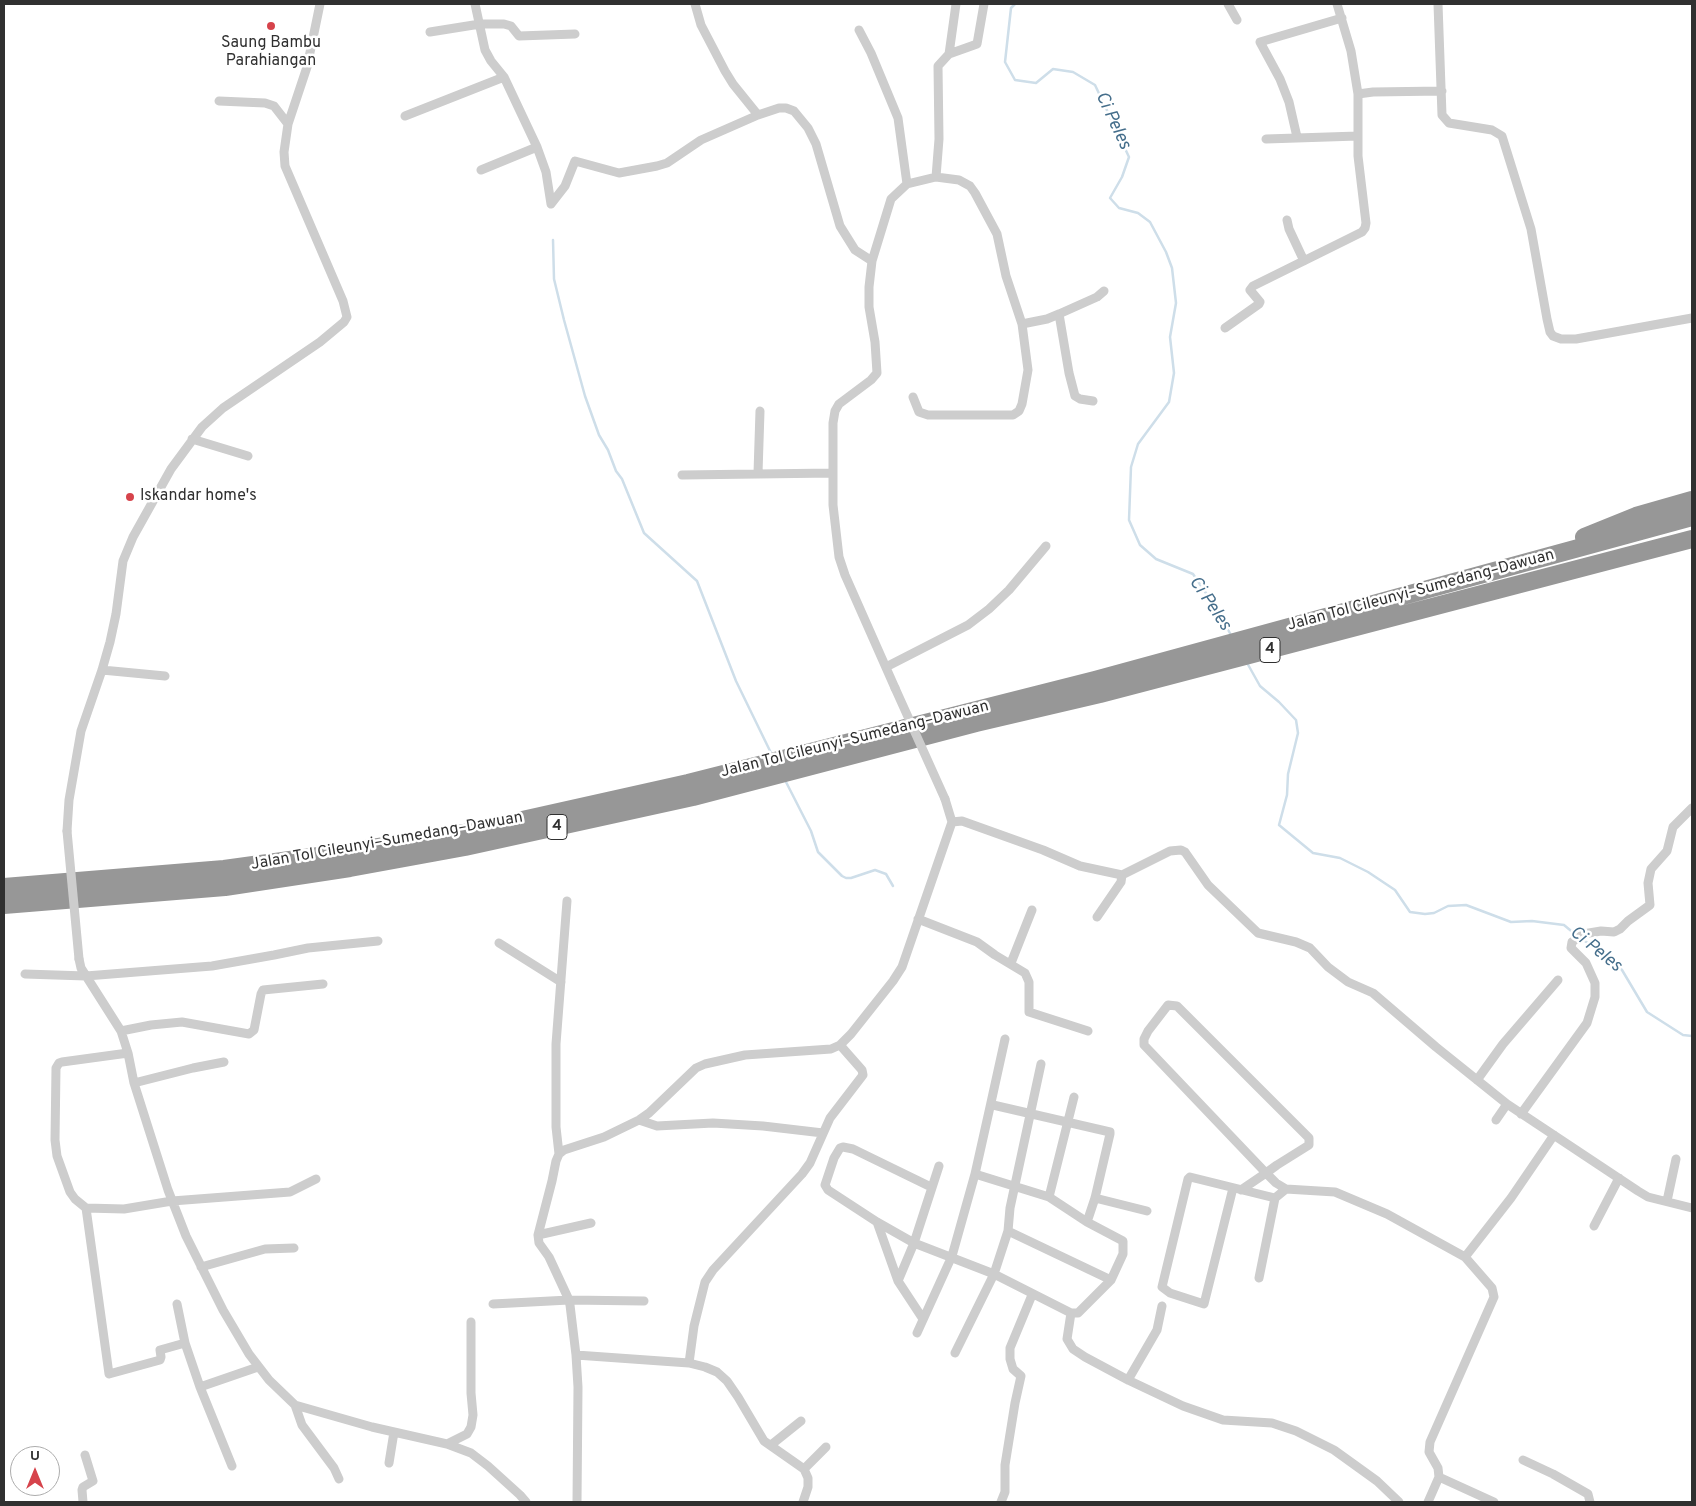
<!DOCTYPE html>
<html>
<head>
<meta charset="utf-8">
<style>
	body { margin:0 }
	#map { position:relative; width:1696px; height:1506px; overflow:hidden; background:#fff; font-family:Overpass,sans-serif }
	canvas { display:block }
	.frame { position:absolute; inset:0; border:5px solid #303030; pointer-events:none }
	.north { position:absolute; left:10px; top:1446px; width:50px; height:50px; box-sizing:border-box; background:#fff; border:1px solid #acacac; border-radius:50%; rotate:0deg; font-size:14px; font-weight:700; line-height:20px; text-align:center; color:#303030 }
	.north::after { content:''; display:block; margin:auto; width:18px; height:22px; background:#d6434b; clip-path:polygon(50% 0,100% 100%,50% 72%,0 100%) }
</style>
</head>
<body>
<div id="map">
<canvas width="1696" height="1506"></canvas>
<div class="frame"></div>
<div class="north">U</div>
</div>
<script>
const context = document.querySelector('canvas').getContext('2d');
context.lineJoin = 'round';
function poly(rows) {
  const path = new Path2D();
  for (const r of rows) {
    path.moveTo(r[0], r[1]);
    for (let i = 2; i < r.length; i += 2) path.lineTo(r[i], r[i + 1]);
  }
  return path;
}
function strokePath(path, color, width, dash) {
  context.strokeStyle = color;
  context.lineWidth = width;
  context.lineCap = dash ? 'butt' : 'round';
  context.setLineDash(dash || []);
  context.stroke(path);
}
function drawText(font, color, halo, rows, align = 'center') {
  context.font = font + ' Overpass,sans-serif';
  context.lineWidth = 5;
  context.setLineDash([]);
  context.textBaseline = 'middle';
  context.strokeStyle = halo;
  context.fillStyle = color;
  for (const [text, x, y, turn = 0] of rows) {
    context.save();
    context.translate(x, y);
    context.rotate((+turn || 0) * Math.PI / 180);
    context.textAlign = isNaN(turn) ? turn : align;
    if (halo) context.strokeText(text, 0, 0);
    context.fillText(text, 0, 0);
    context.restore();
  }
}
strokePath(poly([
	[1015,4,1011,8,1005,62,1015,80,1036,83,1053,69,1073,72,1095,85,1129,157,1122,177,1110,198,1119,208,1138,213,1150,222,1166,252,1172,268,1176,303,1170,337,1174,373,1169,402,1138,444,1131,467,1129,520,1140,545,1156,559,1193,574,1214,605,1231,635],
	[553,240,554,279,564,320,585,396,599,435,608,450,616,471,622,479,644,533,697,581,736,681,772,755],
	[1246,661,1260,686,1279,702,1296,720,1298,733,1288,774,1287,795,1279,825,1313,853,1340,858,1368,872,1395,890,1410,912,1425,914,1434,913,1448,906,1466,905,1511,922,1532,921,1564,925,1576,935],
	[785,780,811,831,818,852,842,876,846,878,851,878,875,870,886,874,893,886],
	[1580,938,1605,954,1622,970,1647,1012,1683,1035,1692,1036]
]), '#cedee9', 2.5);
strokePath(poly([
	[475,4,485,50,491,61,504,77,537,147,546,172,551,204],
	[695,4,701,25,725,71,733,84,758,115],
	[1228,4,1237,20],
	[1337,4,1351,51,1358,94],
	[1438,4,1442,115,1449,123,1492,130,1502,136,1531,229,1547,319,1550,332,1553,336,1561,339,1576,339,1692,318],
	[859,30,871,53,898,118,907,184],
	[430,32,480,24,504,24,511,26,519,36,575,34],
	[949,54,956,4],
	[219,101,265,103,274,106,288,124],
	[405,116,504,77],
	[1297,137,1289,102,1280,79,1260,42,1342,18],
	[1266,139,1358,136],
	[481,170,537,147],
	[936,177,939,139,938,66,949,54,977,44,984,4],
	[551,204,565,186,575,161,619,173,657,166,667,163,701,140,758,115,779,108,786,108,794,111,808,128,816,144,840,226,855,250,872,261],
	[1287,220,1289,229,1304,261],
	[1059,314,1069,373,1075,396,1080,399,1093,401],
	[1022,324,1047,319,1059,314,1097,297,1104,291],
	[1225,328,1259,304,1260,302,1250,290,1253,286,1348,239,1362,232,1365,228,1366,223,1358,156,1358,94,1373,92,1442,91],
	[192,439,248,456],
	[758,473,760,411],
	[682,475,833,473],
	[886,667,968,625,989,609,1009,590,1046,546],
	[102,670,165,676],
	[895,688,845,575,839,557,833,505,833,423,835,411,839,404,871,380,877,373,875,342,869,307,869,287,872,261,891,199,907,184,936,177,959,180,970,186,975,193,997,234,1006,276,1022,324,1028,370,1022,404,1019,411,1013,415,928,415,919,412,913,397],
	[952,822,962,821,1043,850,1080,866,1122,875,1170,851,1181,850,1185,852,1208,885,1258,933,1296,942,1310,948,1328,967,1348,982,1373,993,1436,1047,1507,1104,1638,1191,1648,1197,1692,1208],
	[67,831,69,800,81,731,102,670,110,642,116,614,123,561,133,537,171,469,202,427,223,408,320,342,344,322,347,317,343,301,285,166,284,152,288,124,307,67,320,4],
	[1097,917,1121,882,1122,875],
	[918,919,977,942,995,955,1025,973,1029,982,1029,1012,1088,1031],
	[499,943,561,982],
	[79,959,81,968,121,1031,128,1053,134,1083,168,1190,186,1236,223,1310,249,1354,269,1380,295,1405,372,1427,447,1444,471,1453,488,1466,520,1495,526,1502],
	[1011,963,1032,910],
	[25,974,86,976,212,966,274,955,308,948,378,941],
	[121,1031,151,1025,182,1022,249,1034,254,1030,261,994,263,990,323,984],
	[128,1053,62,1062,59,1063,56,1068,55,1140,57,1156,70,1192,75,1199,86,1208,124,1209,172,1201,290,1192,316,1179],
	[1477,1080,1503,1044,1558,980],
	[134,1083,193,1068,224,1062],
	[990,1107,1005,1039],
	[1521,1114,1587,1023,1595,997,1595,983,1586,963,1571,948,1572,942,1583,934,1601,931,1614,932,1620,929,1628,921,1650,905,1648,883,1651,869,1667,851,1673,827,1692,808],
	[639,1120,657,1126,713,1123,763,1126,823,1133],
	[1496,1120,1507,1104],
	[559,1154,556,1127,556,1044,567,901],
	[975,1174,1049,1197,1087,1222,1123,1241,1123,1254,1111,1280,1078,1313,1071,1313],
	[931,1187,853,1149,843,1147,840,1148,834,1158,825,1185,828,1190,877,1222,914,1243,994,1274,1071,1313,1067,1339,1073,1349,1085,1357,1128,1380,1183,1406,1223,1420,1272,1423,1296,1431,1334,1450,1377,1481,1399,1502],
	[1233,1188,1204,1304,1170,1293,1162,1287,1188,1179,1190,1177,1275,1198,1286,1189,1335,1192,1387,1214,1465,1257],
	[1241,1190,1266,1173,1277,1165,1309,1145,1309,1138,1177,1006,1168,1005,1148,1031,1144,1039,1144,1045,1266,1173,1276,1183,1286,1189],
	[1049,1197,1074,1097],
	[1095,1198,1147,1211],
	[1667,1201,1676,1159],
	[86,1208,109,1374,160,1360,161,1357,160,1350,185,1343,200,1387,232,1466],
	[877,1222,898,1281,923,1319],
	[1594,1226,1619,1178],
	[1008,1231,1111,1280],
	[538,1235,591,1223],
	[201,1267,265,1249,294,1248],
	[1259,1278,1275,1198],
	[898,1281,914,1243,939,1166],
	[177,1304,185,1343],
	[493,1304,569,1300,644,1301],
	[917,1333,952,1256,975,1174,990,1107,993,1105,1110,1132,1110,1134,1095,1198,1087,1222],
	[955,1353,994,1274,1008,1231,1010,1208,1041,1064],
	[576,1355,689,1363,705,1367,717,1372,727,1381,738,1397,764,1441,804,1469,808,1478,808,1487,803,1502],
	[689,1363,694,1326,705,1282,713,1270,802,1174,810,1163,830,1118,863,1075,862,1070,840,1045],
	[1128,1380,1157,1330,1162,1306],
	[200,1387,258,1367],
	[295,1405,302,1425,334,1468,339,1479],
	[447,1444,467,1434,471,1427,473,1415,471,1393,471,1322],
	[771,1445,801,1421],
	[1523,1460,1553,1474,1588,1494,1590,1502],
	[389,1463,394,1432],
	[804,1469,826,1447],
	[1439,1477,1494,1502],
	[83,1502,82,1490,83,1487,93,1481,85,1455],
	[577,1502,578,1387,576,1355,570,1305,569,1300,549,1257,539,1243,538,1235,552,1181,556,1161,559,1154,564,1150,604,1137,639,1120,649,1113,696,1068,705,1064,745,1055,831,1049,840,1045,851,1034,893,981,902,967,952,822,945,799],
	[1001,1502,1005,1492,1005,1465,1015,1403,1021,1376,1013,1369,1010,1359,1010,1348,1032,1295],
	[1428,1502,1439,1477,1438,1468,1429,1452,1430,1442,1494,1297,1492,1288,1465,1257,1511,1198,1554,1135]
]), '#cdcdcd', 9);
strokePath(poly([
	[1584,537,1636,516,1692,500],
	[4,887,224,869,348,852,464,833,688,783,1095,680,1692,517],
	[4,905,225,887,350,868,465,847,693,797,976,723,1100,694,1692,539]
]), '#979797', 18);
strokePath(poly([
	[895,688,945,799],
	[67,831,79,959]
]), '#cdcdcd', 9);
for (const [x, y, r, color] of [
	[271,26,5,"#d6434b"],
	[130,497,5,"#d6434b"]
]) {
  const dot = new Path2D();
  dot.arc(x, y, r, 0, 2 * Math.PI);
  context.fillStyle = color;
  context.fill(dot);
  strokePath(dot, '#fff', 2);
}
for (const [x, y, w] of [
	[1270,650,20],
	[557,827,20]
]) {
  const box = new Path2D();
  box.roundRect(x - w / 2, y - 12.5, w, 25, 4);
  context.fillStyle = '#fff';
  context.fill(box);
  strokePath(box, '#303030', 1);
}
drawText('bold 15px', '#303030', null, [
	["4",1270,650],
	["4",557,827]
]);
drawText('16px', '#303030', '#fff', [
	["Saung Bambu",271,44],
	["Parahiangan",271,62],
	["Iskandar home's",140,497,"left"]
]);
drawText('16px', '#303030', '#fff', [
	["Jalan Tol Cileunyi–Sumedang–Dawuan",1421,591,-15],
	["Jalan Tol Cileunyi–Sumedang–Dawuan",855,740,-14],
	["Jalan Tol Cileunyi–Sumedang–Dawuan",387,842,-10]
]);
drawText('italic 18px', '#456e8b', '#fff', [
	["Ci Peles",1112,121,65],
	["Ci Peles",1209,604,56],
	["Ci Peles",1595,950,39]
]);
</script>
</body>
</html>
